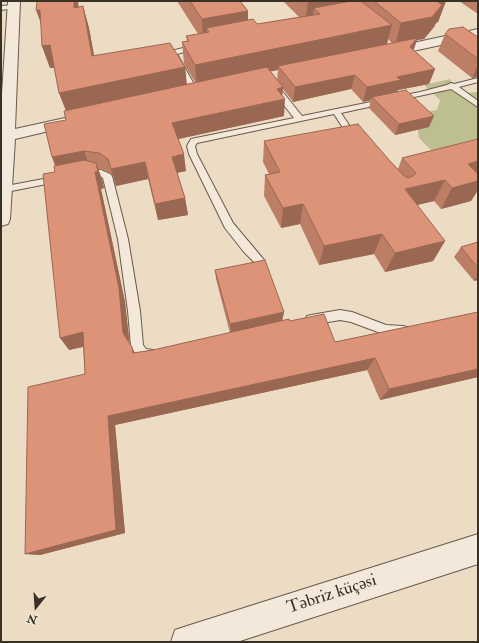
<!DOCTYPE html>
<html>
<head>
<meta charset="utf-8">
<style>
	body { margin:0 }
	#map { position:relative; width:479px; height:643px; overflow:hidden; background:#eddcc4; font-family:"IM FELL Double Pica",serif }
	canvas { display:block }
	.frame { position:absolute; inset:0; border:2px solid #393026; pointer-events:none }
	.north { position:absolute; left:16px; top:587px; width:40px; height:40px; -webkit-text-stroke:3px #f3e8d9; paint-order:stroke; rotate:197deg; font-size:11px; font-weight:700; line-height:16px; text-align:center; color:#393026 }
	.north::after { content:''; display:block; margin:auto; width:14px; height:18px; background:#393026; clip-path:polygon(50% 0,100% 100%,50% 72%,0 100%) }
</style>
</head>
<body>
<div id="map">
<canvas width="479" height="643"></canvas>
<div class="frame"></div>
<div class="north">N</div>
</div>
<script>
const context = document.querySelector('canvas').getContext('2d');
context.lineJoin = 'round';
function fill(path, color) {
  context.fillStyle = color;
  context.fill(path, 'evenodd');
}
function poly(rows) {
  const path = new Path2D();
  for (const r of rows) {
    path.moveTo(r[0], r[1]);
    for (let i = 2; i < r.length; i += 2) path.lineTo(r[i], r[i + 1]);
  }
  return path;
}
function strokePath(path, color, width, dash) {
  context.strokeStyle = color;
  context.lineWidth = width;
  context.lineCap = dash ? 'butt' : 'round';
  context.setLineDash(dash || []);
  context.stroke(path);
}
function drawText(font, color, halo, rows, align = 'center') {
  context.font = font + ' "IM FELL Double Pica",serif';
  context.lineWidth = 3;
  context.setLineDash([]);
  context.textBaseline = 'middle';
  context.strokeStyle = halo;
  context.fillStyle = color;
  for (const [text, x, y, turn = 0] of rows) {
    context.save();
    context.translate(x, y);
    context.rotate((+turn || 0) * Math.PI / 180);
    context.textAlign = isNaN(turn) ? turn : align;
    if (halo) context.strokeText(text, 0, 0);
    context.fillText(text, 0, 0);
    context.restore();
  }
}
fill(poly([
	[450,79,456,87,465,93,478,92,478,143,432,151,419,138,416,114,437,110,440,100,424,85]
]), '#bebf90');
const service = poly([
	[14,5,16,6,16,8,1,10,1,6,14,5],
	[199,44,202,46,201,47,177,54,199,93,195,95,191,93,169,53,175,50,199,44],
	[478,78,478,82,459,87,478,101,478,107,451,89,341,113,359,140,355,143,352,142,334,114,197,143,195,146,197,154,233,223,264,260,263,263,259,264,255,263,244,252,225,228,189,154,187,146,191,139,294,118,272,90,272,86,278,86,302,116,420,92,447,85,451,83,454,84,478,78],
	[101,170,110,174,112,176,128,239,140,311,143,345,146,349,160,351,162,355,160,359,156,361,138,358,131,346,128,311,118,239,103,178,100,176,83,177,78,174,83,171,101,170],
	[59,176,62,177,64,179,62,181,1,193,1,187,59,176],
	[340,310,352,312,386,325,403,326,407,327,409,331,407,335,403,336,386,335,351,322,340,320,311,325,307,324,305,320,307,316,311,315,340,310]
]);
const minor = poly([
	[8,1,20,1,15,129,74,116,79,118,82,121,79,124,15,139,10,219,8,224,1,226,1,109,8,1],
	[478,29,478,37,385,57,380,56,379,53,380,50,385,49,478,29],
	[478,534,478,564,237,642,171,642,175,630,187,626,478,534]
]);
strokePath(service, '#665b4e', 2);
strokePath(minor, '#665b4e', 2);
fill(service, '#f3e8d9');
fill(minor, '#f3e8d9');
fill(poly([
	[177,1,240,1,248,20,257,24,299,17,283,1,446,1,438,22,436,23,434,27,424,39,417,40,413,50,435,69,429,84,398,90,397,92,429,127,395,135,369,108,371,100,363,102,351,89,293,102,283,89,282,95,284,116,178,139,186,171,177,173,185,198,188,215,158,220,148,179,116,186,113,175,104,170,98,169,104,188,101,189,125,302,129,343,134,353,153,350,230,333,216,279,215,270,284,312,282,321,290,321,335,342,478,312,478,377,380,400,367,370,115,425,125,533,40,555,25,554,85,374,83,347,69,350,55,172,55,166,52,157,66,120,66,110,59,93,54,68,50,68,42,46,79,7,83,6,89,28,94,55,185,67,187,84,195,82,184,64,182,42,187,41,186,36,198,34],
	[388,39,392,43,387,44],
	[278,70,277,80,270,71],
	[459,1,478,1,478,14],
	[445,34,478,37,478,77,472,78,438,51],
	[478,139,478,190,471,201,441,209,434,201,417,205,445,241,433,261,385,272,374,254,319,265,300,224,281,228,264,196,265,175,269,174,263,162,264,141,390,161,398,169,402,158],
	[478,242,478,280,474,281,454,257,461,247]
]), '#bd7e66');
fill(poly([
	[74,1,78,1,81,29,74,8],
	[308,1,350,1,320,14,314,8,312,22,305,23],
	[444,1,446,1,438,22,436,23,434,27,424,39,417,40,413,52,395,45,401,23,438,2],
	[83,6,89,28,98,78,92,56],
	[36,10,40,10,44,32],
	[248,11,248,34,206,28,207,42,203,43,202,19],
	[392,25,386,47,278,66,278,70,197,87,195,65],
	[50,45,57,67,50,68,42,46],
	[478,65,478,77,472,78],
	[185,67,187,89,68,116,59,93],
	[435,69,429,84,398,90,396,95,372,97,371,100,363,102,367,87,397,77],
	[355,75,351,89,293,102,295,87],
	[283,87,282,100,285,99,284,116,174,140,172,123,277,89],
	[434,116,429,127,395,135,399,124],
	[84,151,90,168,59,174,52,157],
	[184,154,186,171,175,173,172,157],
	[478,161,478,179,468,164],
	[145,162,148,179,116,186,111,169],
	[96,163,102,179,104,188,101,189,125,302,130,346,123,333,95,172],
	[445,180,434,201,396,210,405,189],
	[478,181,478,190,471,201,441,209,452,188],
	[185,198,188,215,158,220,155,204],
	[303,204,300,224,281,228,283,208],
	[382,234,374,254,319,265,324,246],
	[445,241,433,261,385,272,395,253],
	[478,275,478,280,474,281],
	[284,312,282,321,231,333,230,324],
	[83,332,91,345,69,350,60,338],
	[375,358,367,370,115,425,125,533,40,555,25,554,108,416],
	[478,369,478,377,380,400,389,389]
]), '#9a6753');
const building = poly([
	[37,1,74,1,74,8,83,6,92,56,170,43,185,67,59,93,50,45,42,46,40,10,36,10,37,1],
	[190,1,240,1,248,11,202,19,190,1],
	[351,1,361,1,392,25,195,65,182,42,189,41,186,36,209,32,206,28,253,19,257,24,320,14,314,8,351,1],
	[374,1,444,1,438,2,442,5,432,17,401,23,374,1],
	[463,27,478,37,478,59,445,34,449,29,463,27],
	[417,38,410,47,435,69,397,77,401,80,367,87,355,75,295,87,278,66,417,38],
	[267,67,283,87,277,89,285,99,172,123,184,154,172,157,185,198,155,204,145,162,111,169,108,159,99,153,84,151,52,157,44,124,66,120,64,111,267,67],
	[406,90,434,116,399,124,372,97,406,90],
	[358,124,390,161,404,176,408,178,413,176,416,173,402,158,478,139,478,161,468,164,478,174,478,181,452,188,445,180,405,189,445,241,395,253,382,234,324,246,303,204,283,208,265,175,280,172,264,141,358,124],
	[84,160,96,163,98,172,95,172,119,288,123,333,132,347,133,353,153,350,289,319,290,321,324,314,335,342,478,312,478,369,389,389,375,358,108,416,116,530,25,554,28,387,85,374,83,332,60,338,43,174,55,172,54,166,84,160],
	[478,242,478,268,461,247,478,242],
	[265,260,284,312,230,324,215,270,265,260]
]);
fill(building, '#dc9377');
strokePath(building, '#9a6753', 1);
drawText('17px', '#393026', '#f3e8d9', [
	["Təbriz küçəsi",332,595,-18]
]);
</script>
</body>
</html>
